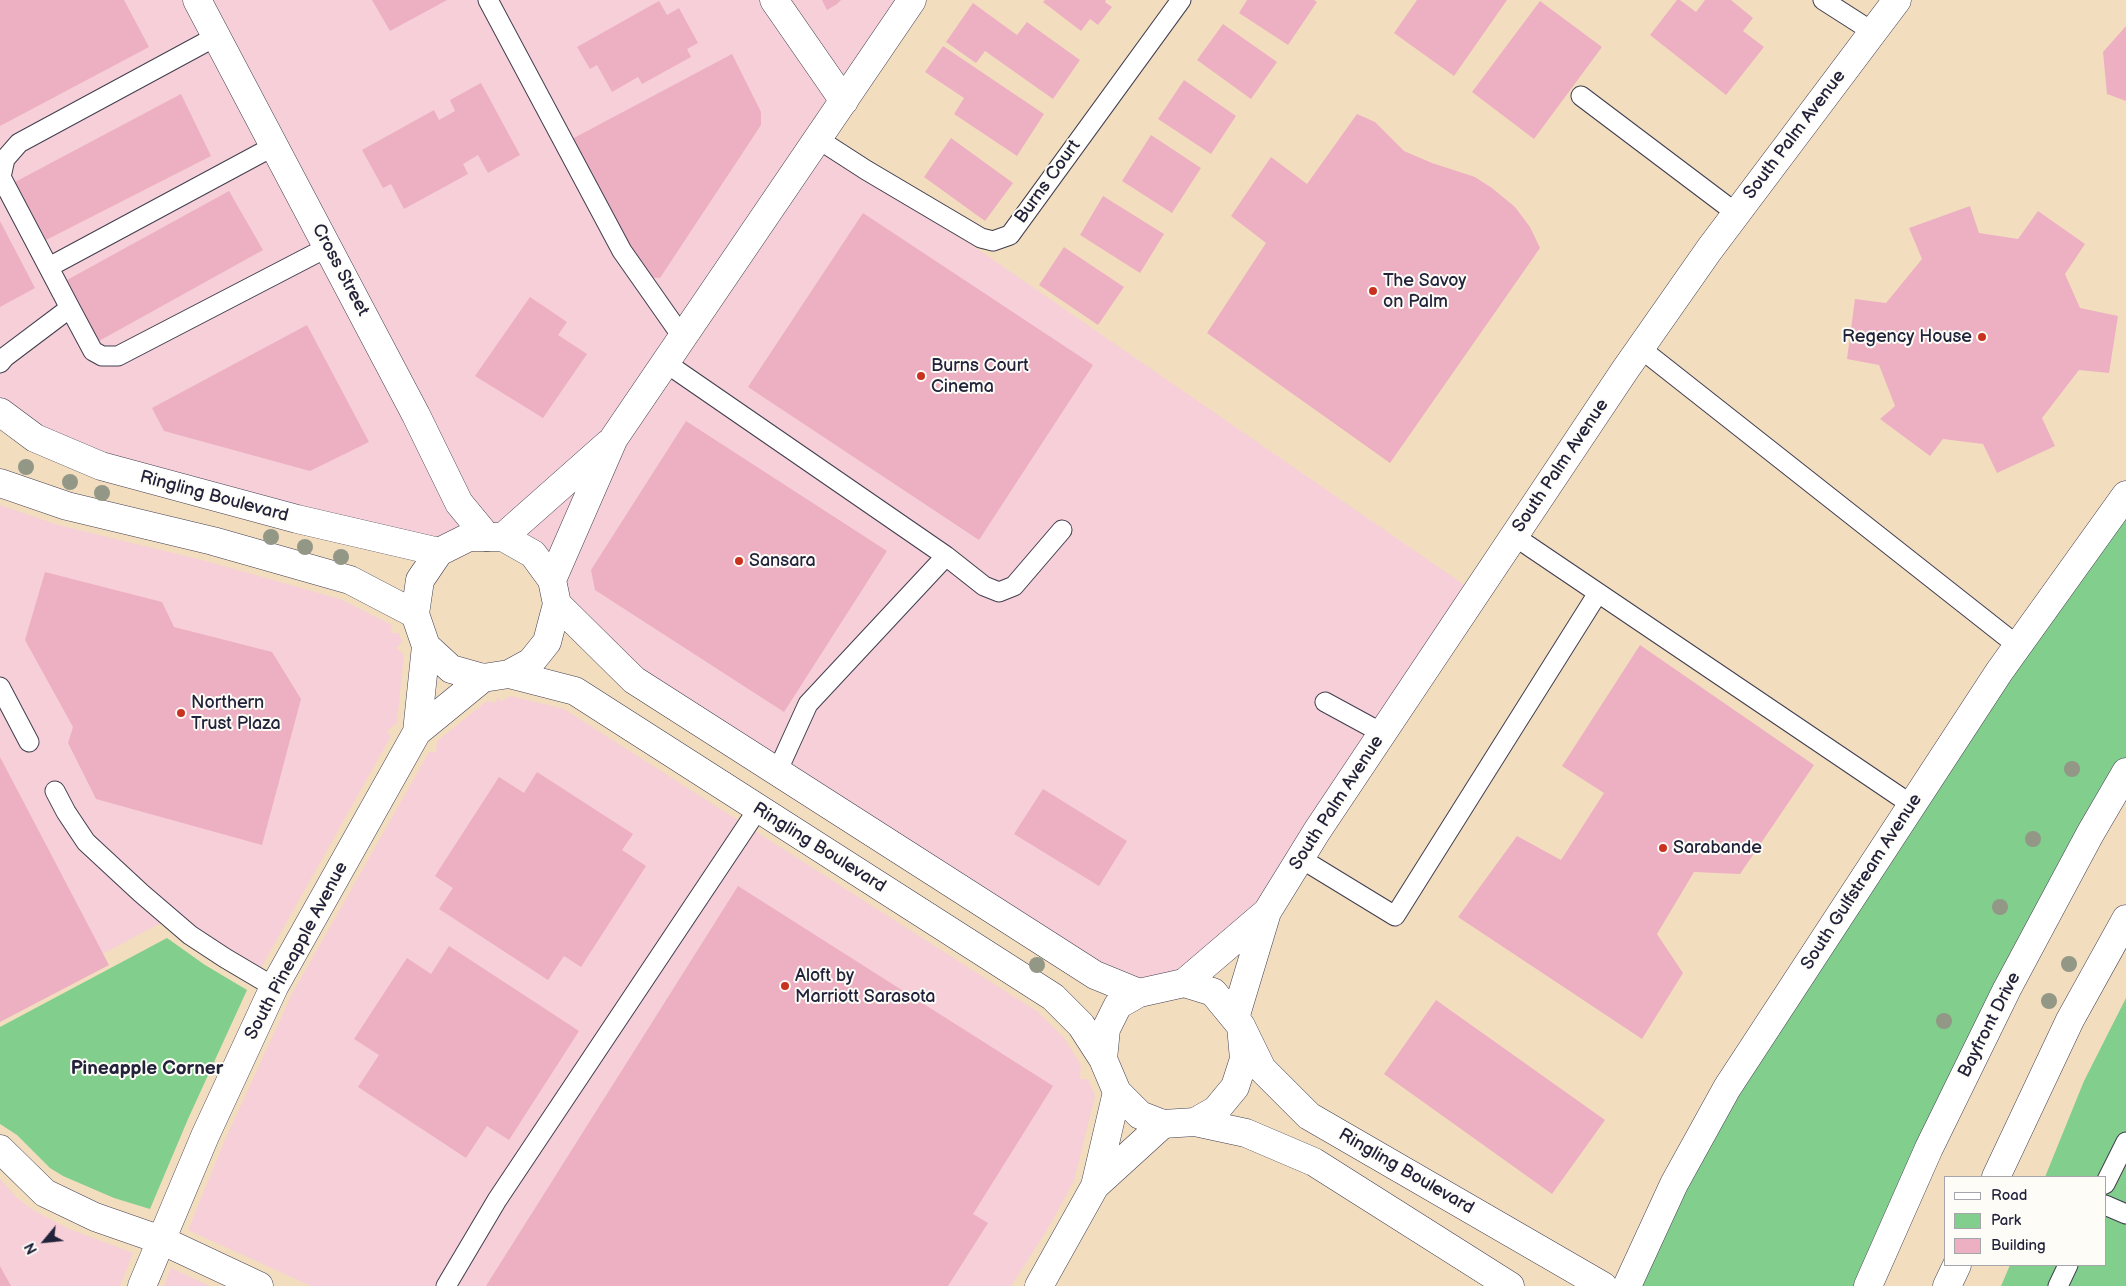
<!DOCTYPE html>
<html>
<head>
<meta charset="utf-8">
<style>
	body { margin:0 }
	#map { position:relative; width:2126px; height:1286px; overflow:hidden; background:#f3ddbf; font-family:"Balsamiq Sans",sans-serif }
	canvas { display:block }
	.legend { position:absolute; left:1944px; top:1176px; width:162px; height:90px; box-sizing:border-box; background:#fdfcf7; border:1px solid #a5a5ac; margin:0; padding:6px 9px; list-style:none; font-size:15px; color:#22223b }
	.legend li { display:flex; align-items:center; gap:10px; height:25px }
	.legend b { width:25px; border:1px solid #a5a5ac }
	.north { position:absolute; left:20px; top:1216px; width:50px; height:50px; -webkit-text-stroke:4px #fdfcf7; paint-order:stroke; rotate:242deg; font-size:14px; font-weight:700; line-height:20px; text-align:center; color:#22223b }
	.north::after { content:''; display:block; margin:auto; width:18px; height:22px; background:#22223b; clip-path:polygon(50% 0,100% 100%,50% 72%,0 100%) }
</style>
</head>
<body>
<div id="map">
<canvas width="2126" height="1286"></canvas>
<ul class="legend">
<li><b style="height:6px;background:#fff"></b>Road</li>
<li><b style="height:14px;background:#81ce8d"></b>Park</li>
<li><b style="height:14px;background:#edb0c3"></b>Building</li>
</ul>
<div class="north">N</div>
</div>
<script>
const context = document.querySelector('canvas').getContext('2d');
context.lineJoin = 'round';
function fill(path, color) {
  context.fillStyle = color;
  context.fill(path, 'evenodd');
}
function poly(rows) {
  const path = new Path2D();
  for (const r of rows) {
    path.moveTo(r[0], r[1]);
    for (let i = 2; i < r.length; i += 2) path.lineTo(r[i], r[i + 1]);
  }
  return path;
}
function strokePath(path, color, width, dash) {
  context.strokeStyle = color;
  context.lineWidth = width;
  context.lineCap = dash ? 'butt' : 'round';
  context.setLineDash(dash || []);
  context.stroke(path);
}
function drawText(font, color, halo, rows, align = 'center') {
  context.font = font + ' "Balsamiq Sans",sans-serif';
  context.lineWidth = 4;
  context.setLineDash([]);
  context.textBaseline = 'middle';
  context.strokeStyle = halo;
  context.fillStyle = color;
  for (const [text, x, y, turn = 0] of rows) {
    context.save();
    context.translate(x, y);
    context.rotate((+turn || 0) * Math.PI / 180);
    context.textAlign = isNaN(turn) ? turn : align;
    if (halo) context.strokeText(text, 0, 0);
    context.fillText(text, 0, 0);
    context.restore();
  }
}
fill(poly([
	[0,0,912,0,818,139,1476,593,1300,858,1184,983,1139,993,634,680,503,537,439,552,101,466,0,412],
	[0,505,58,525,206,561,340,599,392,625,391,633,399,633,402,642,396,648,404,655,397,723,387,731,391,736,257,975,170,922,159,924,0,1008],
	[511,696,564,709,1038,1012,1064,1038,1081,1065,1080,1079,1088,1079,1095,1096,1074,1181,1047,1230,1011,1286,311,1286,188,1230,224,1142,292,994,429,752,436,752,437,741,487,701,496,703,497,697,501,701],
	[0,1179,16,1197,33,1210,67,1228,133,1253,120,1286,0,1286],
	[171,1268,210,1286,164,1286]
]), '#f6cfd8');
fill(poly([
	[2126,495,2126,772,1868,1286,1627,1286,1674,1184],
	[167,938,205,965,247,990,188,1119,150,1209,114,1198,63,1176,50,1168,17,1135,0,1124,0,1027],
	[2126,998,2126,1286,2001,1286,2010,1265,2105,1265,2105,1177,2045,1177,2084,1081]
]), '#81ce8d');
fill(poly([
	[0,0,124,0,149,47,0,126],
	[372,0,447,0,390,31],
	[822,0,841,0,837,4,827,10],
	[1045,0,1106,0,1105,2,1112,7,1098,25,1090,19,1081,31,1043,2],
	[1247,0,1314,0,1317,2,1288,45,1239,13],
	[1417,0,1507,0,1454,76,1394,33],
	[1677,0,1680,0,1696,12,1705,0,1731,0,1753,18,1743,31,1764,47,1726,95,1650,35],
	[659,1,667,15,679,8,698,43,687,49,691,57,642,84,638,77,612,92,597,65,590,69,577,47],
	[1540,1,1602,47,1534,139,1472,92],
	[973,3,1017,35,1027,22,1080,60,1053,99,985,51,976,63,946,42],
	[1223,24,1277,62,1251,99,1197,60],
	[2126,26,2126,101,2107,94,2103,52],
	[943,46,1044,114,1017,156,954,114,964,98,925,72],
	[732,54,761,112,761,125,660,278,646,277,572,139],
	[1184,80,1236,116,1211,154,1158,119],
	[481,83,520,155,488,173,478,155,463,164,468,174,404,209,391,184,383,188,362,150,434,110,439,120,455,111,450,100],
	[181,94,211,156,46,240,15,182],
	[1357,114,1375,122,1404,151,1432,163,1475,177,1492,188,1515,207,1530,227,1540,248,1390,463,1207,333,1266,243,1231,216,1271,157,1307,184],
	[1151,135,1201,168,1172,213,1122,181],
	[951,138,1013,183,985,221,924,177],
	[229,191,263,250,99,341,67,280],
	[1103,196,1164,234,1140,273,1080,235],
	[1970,206,1979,233,2018,239,2038,211,2085,244,2065,274,2080,308,2118,316,2109,373,2079,370,2042,418,2055,446,1997,473,1983,444,1943,439,1930,456,1880,419,1895,406,1879,365,1847,359,1855,299,1886,303,1922,259,1909,228],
	[863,213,1093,365,979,540,748,387],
	[0,221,35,288,0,307],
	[1064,247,1124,287,1098,325,1039,285],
	[530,297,567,322,558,335,587,354,543,418,475,376],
	[307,325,369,442,310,471,164,431,152,408],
	[686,421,887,551,784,712,595,590,591,570],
	[45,572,162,602,174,627,272,652,301,699,262,845,96,799,68,743,73,727,25,640],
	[1640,645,1814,765,1740,874,1694,872,1657,934,1683,973,1642,1039,1458,917,1517,836,1561,860,1604,793,1562,766],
	[0,757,109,965,0,1022],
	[537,772,633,834,622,850,646,866,581,967,564,956,548,980,439,909,453,888,435,876,499,777,524,793],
	[1043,789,1127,841,1099,886,1014,834],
	[738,886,1053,1086,973,1214,988,1223,948,1286,486,1286],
	[449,946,579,1031,509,1140,487,1126,466,1158,358,1087,379,1055,354,1039,407,958,431,974],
	[1436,1000,1605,1120,1552,1194,1384,1074],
	[0,1266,11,1286,0,1286]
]), '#edb0c3');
const lane = poly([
	[488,0,622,251,683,338],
	[1823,0,1873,32],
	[217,36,19,143,5,159,1,177,70,308,93,351,102,356,118,356,328,247],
	[1581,96,1736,213],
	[818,139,866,170,981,238,993,241,1010,235,1181,0],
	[49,267,274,146],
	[1640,348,2018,646],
	[0,363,5,357,70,308],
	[666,363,946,556,984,586,999,592,1014,586,1062,530],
	[1514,536,1912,805],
	[0,687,29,742],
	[1325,702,1382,733],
	[777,772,808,704,946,556],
	[55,791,66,812,86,842,141,893,190,935,225,958,274,987],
	[1300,858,1395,916,1598,593],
	[2105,1184,2126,1142],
	[2105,1205,2126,1214],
	[446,1286,497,1200,758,809],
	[2058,1286,2068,1265]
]);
const street = poly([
	[197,0,416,415,459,503,487,537],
	[774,0,844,101],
	[1267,912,1317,831,1625,370,1709,250,1897,0],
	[1184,983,1267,912,1235,1018],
	[1117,1092,1095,1186,1163,1124],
	[161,1240,259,1286],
	[1039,1286,1095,1186],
	[1627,1286,1674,1184,1727,1088,1999,672,2126,495]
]);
const secondary = poly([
	[0,412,35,438,101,466,297,519,439,552],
	[0,483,67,506,213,541,350,580,415,614],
	[503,537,608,444],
	[552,580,614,438,912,0],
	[557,604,634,680,1095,975,1139,993],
	[509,674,575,691,1053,997,1081,1025,1103,1059,1117,1092,1140,1115,1163,1124,1195,1122,1246,1133,1314,1162,1510,1286],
	[417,732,426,646,415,614,420,580,439,552,469,537,503,537,533,554,552,580,557,604,547,642,531,662,509,674,483,678,451,669,426,646],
	[1241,1026,1262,1069,1309,1116,1603,1286],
	[1103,1059,1106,1029,1118,1005,1139,993,1184,983,1213,992,1241,1026,1244,1059,1235,1087,1216,1110,1195,1122],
	[0,1149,45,1193,95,1217,161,1240],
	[142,1286,205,1136,274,987,417,732,483,678]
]);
const primary = poly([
	[1996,1177,2070,1020,2126,919],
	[1868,1286,1929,1148,2007,989,2090,834,2126,772],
	[1947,1286,1957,1265]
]);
strokePath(lane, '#413e4f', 21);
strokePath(street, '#413e4f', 29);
strokePath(secondary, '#413e4f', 29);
strokePath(primary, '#413e4f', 29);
strokePath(lane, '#fff', 19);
strokePath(street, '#fff', 28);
strokePath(secondary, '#fff', 28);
strokePath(primary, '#fff', 28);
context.fillStyle = '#929786';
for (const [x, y] of [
	[26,467],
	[70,482],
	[102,493],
	[271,537],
	[305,547],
	[341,557],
	[2072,769],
	[2033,839],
	[2000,907],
	[2069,964],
	[1037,965],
	[2049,1001],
	[1944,1021]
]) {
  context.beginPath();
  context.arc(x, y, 8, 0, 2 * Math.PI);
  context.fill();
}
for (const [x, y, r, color] of [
	[1373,291,5,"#c8321e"],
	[1982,337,5,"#c8321e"],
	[921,376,5,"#c8321e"],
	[739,561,5,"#c8321e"],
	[181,713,5,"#c8321e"],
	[1663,848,5,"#c8321e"],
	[785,986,5,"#c8321e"]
]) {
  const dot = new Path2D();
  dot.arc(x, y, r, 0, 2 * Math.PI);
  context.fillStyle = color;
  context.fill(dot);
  strokePath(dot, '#fdfcf7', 2);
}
drawText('18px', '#22223b', '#fdfcf7', [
	["South Palm Avenue",1795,135,-53],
	["Burns Court",1048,182,-54],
	["Cross Street",340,270,62],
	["South Palm Avenue",1561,466,-56],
	["Ringling Boulevard",214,497,15],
	["South Palm Avenue",1337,803,-57],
	["Ringling Boulevard",819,848,32],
	["South Gulfstream Avenue",1862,882,-57],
	["South Pineapple Avenue",297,951,-62],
	["Bayfront Drive",1990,1025,-63],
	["Ringling Boulevard",1406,1172,30]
]);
drawText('18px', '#22223b', '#fdfcf7', [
	["The Savoy",1383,281],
	["on Palm",1383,302],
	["Regency House",1972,337,"right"],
	["Burns Court",931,366],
	["Cinema",931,387],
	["Sansara",749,561],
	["Northern",191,703],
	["Trust Plaza",191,724],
	["Sarabande",1673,848],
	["Aloft by",795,976],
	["Marriott Sarasota",795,997]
], 'left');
drawText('bold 19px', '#22223b', '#fdfcf7', [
	["Pineapple Corner",147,1069]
]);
</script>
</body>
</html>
